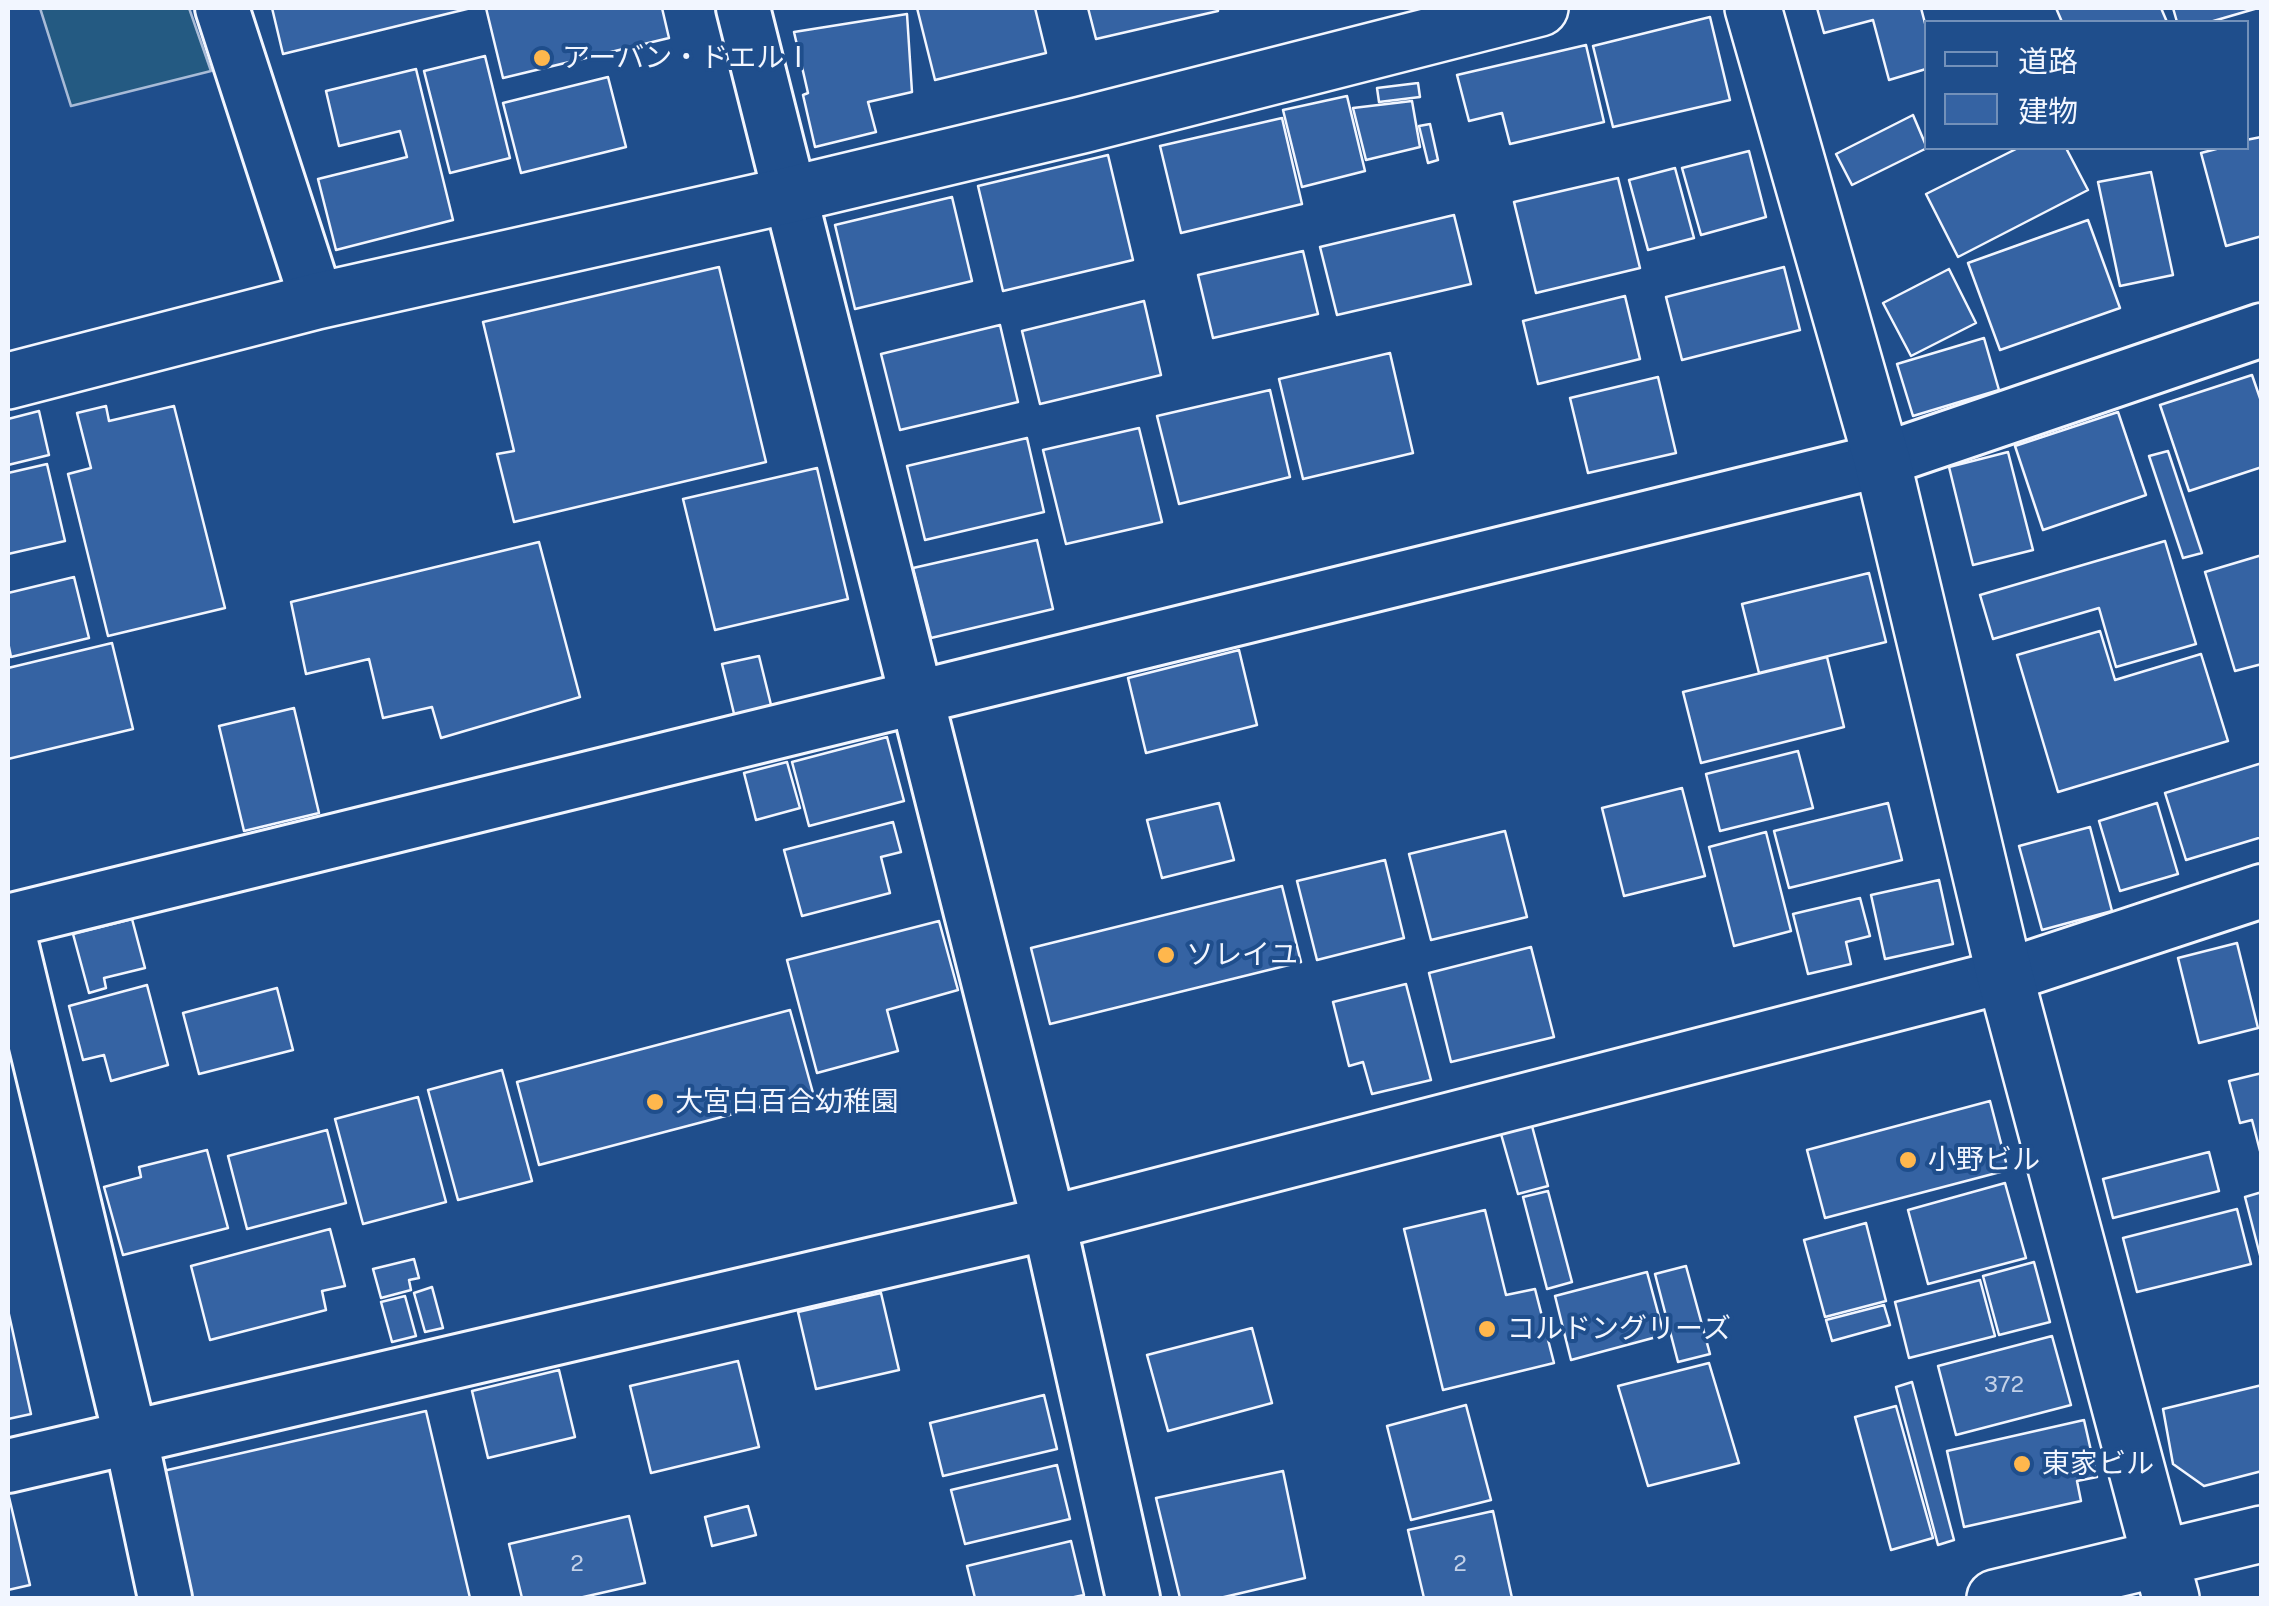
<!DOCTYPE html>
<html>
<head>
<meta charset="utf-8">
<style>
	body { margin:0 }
	#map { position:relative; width:2269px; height:1606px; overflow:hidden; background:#1f4e8c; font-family:"Public Sans","Noto Sans JP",sans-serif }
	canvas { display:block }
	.frame { position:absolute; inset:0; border:10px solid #f2f6ff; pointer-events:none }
	.legend { position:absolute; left:1924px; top:20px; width:325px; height:130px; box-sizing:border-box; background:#1f4e8c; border:2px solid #7391ba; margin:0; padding:12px 18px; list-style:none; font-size:30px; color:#f2f6ff }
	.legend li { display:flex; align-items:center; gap:20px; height:50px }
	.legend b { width:50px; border:2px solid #7391ba }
</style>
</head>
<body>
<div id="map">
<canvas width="2269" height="1606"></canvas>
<div class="frame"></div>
<ul class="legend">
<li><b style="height:12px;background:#1f4e8c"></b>道路</li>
<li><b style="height:28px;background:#3563a3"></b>建物</li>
</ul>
</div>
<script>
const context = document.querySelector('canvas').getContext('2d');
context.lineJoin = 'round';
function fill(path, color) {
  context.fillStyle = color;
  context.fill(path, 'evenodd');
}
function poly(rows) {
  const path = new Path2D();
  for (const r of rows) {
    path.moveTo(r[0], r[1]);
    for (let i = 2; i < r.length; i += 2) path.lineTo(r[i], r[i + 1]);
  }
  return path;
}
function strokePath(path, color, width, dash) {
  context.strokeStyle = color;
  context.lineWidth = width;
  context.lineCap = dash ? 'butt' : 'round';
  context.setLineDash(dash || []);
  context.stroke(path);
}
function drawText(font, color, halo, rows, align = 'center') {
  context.font = font + ' "Public Sans","Noto Sans JP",sans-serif';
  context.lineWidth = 8;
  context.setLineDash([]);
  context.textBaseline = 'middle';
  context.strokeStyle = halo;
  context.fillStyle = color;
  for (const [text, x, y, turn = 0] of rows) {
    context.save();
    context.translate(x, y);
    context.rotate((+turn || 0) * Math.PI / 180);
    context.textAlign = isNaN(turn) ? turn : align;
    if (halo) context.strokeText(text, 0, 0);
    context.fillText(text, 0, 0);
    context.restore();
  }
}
const green = poly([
	[40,8,189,8,211,71,71,106,40,8]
]);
fill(green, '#245a82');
strokePath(green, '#a8bbd7', 2.5);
const building = poly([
	[272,8,471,8,283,54,272,8],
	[486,8,662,8,669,38,503,78,486,8],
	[917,8,1035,8,1046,53,935,80,917,8],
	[1088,8,1218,8,1218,11,1096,39,1088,8],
	[1817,8,1921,8,1926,27,1926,69,1889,80,1873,20,1824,33,1817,8],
	[2056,8,2161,8,2167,22,2062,22,2056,8],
	[2173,8,2258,8,2210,22,2177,22,2173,8],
	[907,14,912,92,868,102,876,132,815,147,803,95,808,93,794,32,907,14],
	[1710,17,1730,100,1613,127,1593,46,1710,17],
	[1586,45,1604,122,1510,144,1502,113,1469,121,1457,75,1586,45],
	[485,56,510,158,450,173,424,71,485,56],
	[416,69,453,220,336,250,318,179,407,157,400,131,339,146,326,91,416,69],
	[608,77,626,147,521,173,503,103,608,77],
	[1418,83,1420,97,1379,102,1377,88,1418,83],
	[1347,96,1365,171,1302,187,1283,110,1347,96],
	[1412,101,1420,147,1366,160,1353,108,1412,101],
	[1913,115,1927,148,1852,185,1836,154,1913,115],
	[1282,118,1302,204,1181,233,1160,146,1282,118],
	[1430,124,1438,160,1428,163,1419,126,1430,124],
	[2261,137,2262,236,2226,246,2201,153,2220,148,2246,148,2246,140,2261,137],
	[2018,148,2066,148,2088,190,1958,257,1926,194,2018,148],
	[1749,151,1766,217,1701,235,1682,168,1749,151],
	[1108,155,1133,260,1003,291,978,186,1108,155],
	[1675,168,1694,238,1648,250,1629,180,1675,168],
	[2151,172,2173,275,2120,286,2098,182,2151,172],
	[1618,178,1640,268,1536,293,1514,202,1618,178],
	[952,197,972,281,855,309,835,225,952,197],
	[1454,215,1471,284,1337,315,1320,247,1454,215],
	[2088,220,2120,308,2000,350,1968,263,2088,220],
	[1303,251,1318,314,1213,338,1198,275,1303,251],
	[719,267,766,462,514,522,497,454,514,451,483,322,719,267],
	[1784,267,1800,330,1682,360,1666,297,1784,267],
	[1949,269,1976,323,1911,356,1883,303,1949,269],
	[1625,296,1640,359,1538,384,1523,321,1625,296],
	[1144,301,1161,375,1040,404,1022,331,1144,301],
	[1000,325,1018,402,900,430,881,354,1000,325],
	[1984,338,1999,390,1913,416,1897,364,1984,338],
	[1390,353,1413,453,1303,479,1279,379,1390,353],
	[2252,375,2262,404,2262,467,2189,491,2160,405,2252,375],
	[1658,377,1676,453,1588,473,1570,398,1658,377],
	[1270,390,1290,477,1179,504,1157,416,1270,390],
	[106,406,109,421,174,406,225,608,108,636,68,474,91,468,77,413,106,406],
	[39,411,49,455,8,465,8,419,39,411],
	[2118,412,2146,495,2043,530,2015,446,2118,412],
	[1139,428,1162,522,1066,544,1043,450,1139,428],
	[1027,438,1044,512,925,540,907,466,1027,438],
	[2168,451,2202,553,2183,558,2149,456,2168,451],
	[2008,452,2033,550,1973,565,1949,467,2008,452],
	[47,464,65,541,8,554,8,473,47,464],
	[817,468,848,599,715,630,683,499,817,468],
	[1037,540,1053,609,931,638,913,568,1037,540],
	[2165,541,2196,644,2116,667,2099,608,1993,639,1980,595,2165,541],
	[539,542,580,697,441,738,432,707,383,718,369,659,306,674,291,602,539,542],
	[2262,555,2262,664,2235,671,2205,572,2262,555],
	[1869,573,1886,642,1759,673,1742,604,1869,573],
	[74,577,89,638,11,657,8,642,8,593,74,577],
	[2100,631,2115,680,2201,654,2228,741,2058,792,2017,655,2100,631],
	[112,643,133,729,8,759,8,668,112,643],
	[1239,650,1257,725,1146,753,1128,678,1239,650],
	[759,656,773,713,736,722,722,664,759,656],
	[1827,657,1844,727,1701,763,1683,692,1827,657],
	[294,708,319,813,244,831,219,726,294,708],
	[887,737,904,801,809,826,792,762,887,737],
	[1798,751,1813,808,1720,831,1706,774,1798,751],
	[787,762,800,808,756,820,744,773,787,762],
	[2262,763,2262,837,2186,860,2165,793,2262,763],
	[1682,788,1705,876,1624,896,1602,808,1682,788],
	[1219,803,1234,860,1162,878,1147,820,1219,803],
	[1888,803,1902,860,1789,888,1774,831,1888,803],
	[2157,803,2178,874,2120,891,2099,821,2157,803],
	[893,822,901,852,881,857,890,893,802,916,784,850,893,822],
	[2090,827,2112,911,2042,930,2019,846,2090,827],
	[1505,831,1527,917,1431,940,1409,854,1505,831],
	[1766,832,1791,931,1734,946,1709,847,1766,832],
	[1385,860,1404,938,1317,960,1297,881,1385,860],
	[1939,880,1953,944,1885,959,1871,895,1939,880],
	[1282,886,1301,962,1050,1024,1031,948,1282,886],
	[1860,898,1870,936,1846,942,1851,964,1808,974,1793,914,1860,898],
	[132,919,145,968,104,978,106,988,89,993,73,934,132,919],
	[939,921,958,990,887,1010,898,1051,817,1073,787,960,939,921],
	[2237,943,2258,1028,2199,1043,2178,958,2237,943],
	[1531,947,1554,1037,1451,1062,1429,973,1531,947],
	[1406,984,1431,1080,1372,1094,1363,1062,1349,1066,1333,1002,1406,984],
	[147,985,168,1065,111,1081,104,1055,83,1060,69,1006,147,985],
	[277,988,293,1050,199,1074,183,1013,277,988],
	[790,1010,813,1093,539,1165,517,1082,790,1010],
	[502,1070,532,1181,458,1200,428,1090,502,1070],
	[2262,1073,2262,1151,2260,1151,2252,1120,2240,1123,2229,1081,2262,1073],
	[418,1097,446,1202,363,1224,335,1119,418,1097],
	[1990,1101,2008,1170,1825,1218,1807,1150,1990,1101],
	[1532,1126,1548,1186,1518,1194,1501,1134,1532,1126],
	[327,1130,346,1203,247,1229,228,1156,327,1130],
	[207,1150,228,1228,123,1255,104,1187,141,1177,139,1167,207,1150],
	[2209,1152,2219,1191,2113,1218,2103,1179,2209,1152],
	[2005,1183,2026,1258,1928,1284,1908,1210,2005,1183],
	[1548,1191,1572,1282,1547,1289,1523,1197,1548,1191],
	[2262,1192,2262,1263,2245,1197,2262,1192],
	[2237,1209,2251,1264,2137,1292,2123,1238,2237,1209],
	[1485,1210,1506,1295,1535,1289,1554,1363,1443,1390,1404,1229,1485,1210],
	[1866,1223,1886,1301,1825,1317,1804,1240,1866,1223],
	[330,1229,345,1286,322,1291,326,1310,210,1340,191,1266,330,1229],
	[414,1259,419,1278,409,1280,411,1290,381,1298,373,1269,414,1259],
	[2034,1262,2050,1322,1999,1335,1983,1276,2034,1262],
	[1686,1266,1710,1354,1678,1362,1655,1274,1686,1266],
	[1647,1272,1664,1335,1571,1360,1555,1296,1647,1272],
	[1980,1280,1995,1336,1909,1358,1895,1302,1980,1280],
	[432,1287,443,1328,425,1332,414,1293,432,1287],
	[881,1293,899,1370,816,1389,798,1312,881,1293],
	[405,1296,416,1336,392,1342,381,1302,405,1296],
	[1884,1305,1890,1325,1832,1341,1826,1320,1884,1305],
	[8,1310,31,1414,8,1419,8,1310],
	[1252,1328,1272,1403,1168,1431,1147,1355,1252,1328],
	[2052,1336,2071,1405,1956,1435,1938,1366,2052,1336],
	[738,1361,759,1447,651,1473,630,1386,738,1361],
	[1709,1363,1739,1463,1648,1486,1618,1386,1709,1363],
	[559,1370,575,1437,488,1458,472,1391,559,1370],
	[1912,1382,1954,1540,1938,1545,1896,1387,1912,1382],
	[2262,1385,2262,1471,2204,1486,2173,1464,2163,1409,2262,1385],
	[1044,1395,1057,1449,943,1476,930,1423,1044,1395],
	[1466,1405,1491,1500,1411,1520,1387,1426,1466,1405],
	[1896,1406,1933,1538,1891,1550,1855,1417,1896,1406],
	[426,1411,470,1598,192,1598,163,1471,426,1411],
	[2084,1420,2097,1477,2077,1481,2081,1501,1964,1527,1947,1451,2084,1420],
	[1057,1465,1070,1519,965,1544,951,1490,1057,1465],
	[1283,1471,1305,1578,1220,1598,1180,1598,1156,1498,1283,1471],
	[8,1493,30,1585,8,1590,8,1493],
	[748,1506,756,1535,712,1546,705,1517,748,1506],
	[1493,1511,1512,1598,1424,1598,1408,1530,1493,1511],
	[629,1516,645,1583,579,1598,522,1598,509,1544,629,1516],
	[1071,1541,1084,1595,1070,1598,975,1598,967,1566,1071,1541]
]);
fill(building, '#3563a3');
strokePath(building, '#f2f6ff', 2.5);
const minor = poly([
	[222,8,317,301],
	[743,8,1049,1223,1133,1598],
	[8,921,1882,460,2262,330],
	[8,930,131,1439,165,1598],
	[8,1466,1049,1223,2005,976,2262,891]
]);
const tertiary = poly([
	[1753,8,1882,460,2005,976,2171,1598],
	[8,381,317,301,789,195,1082,125,1540,8],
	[1995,1598,2262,1534]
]);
strokePath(minor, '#f2f6ff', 58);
strokePath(tertiary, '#f2f6ff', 60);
strokePath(minor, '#1f4e8c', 52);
strokePath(tertiary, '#1f4e8c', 55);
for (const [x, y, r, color] of [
	[542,58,10,"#ffb74d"],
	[1166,955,10,"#ffb74d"],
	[655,1102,10,"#ffb74d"],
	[1908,1160,10,"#ffb74d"],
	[1487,1329,10,"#ffb74d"],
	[2022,1464,10,"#ffb74d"]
]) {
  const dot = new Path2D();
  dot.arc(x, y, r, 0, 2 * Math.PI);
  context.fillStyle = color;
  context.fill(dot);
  strokePath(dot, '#1f4e8c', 4);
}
drawText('22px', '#c3d1e8', null, [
	["372",2004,1385],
	["2",577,1564],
	["2",1460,1564]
]);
drawText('28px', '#f2f6ff', '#1f4e8c', [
	["アーバン・ドエルⅠ",562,58],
	["ソレイユ",1186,955],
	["大宮白百合幼稚園",675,1102],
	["小野ビル",1928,1160],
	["コルドングリーズ",1507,1329],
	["東家ビル",2042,1464]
], 'left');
</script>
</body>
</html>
